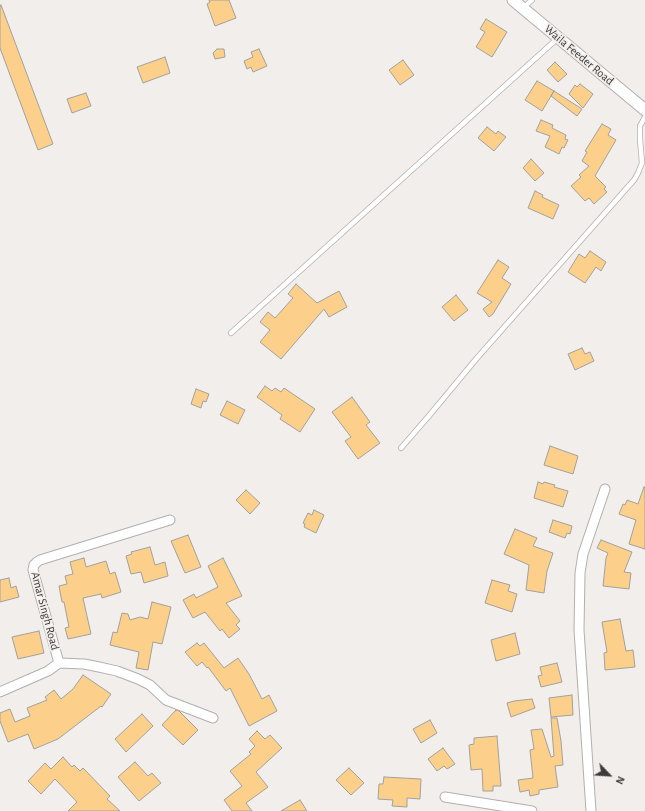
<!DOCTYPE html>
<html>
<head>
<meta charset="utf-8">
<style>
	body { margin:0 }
	#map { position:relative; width:645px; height:811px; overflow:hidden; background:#f2eeeb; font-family:"Alegreya Sans",sans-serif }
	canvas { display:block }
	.north { position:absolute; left:589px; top:755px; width:40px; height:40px; -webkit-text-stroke:3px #f2eeeb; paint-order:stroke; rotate:115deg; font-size:11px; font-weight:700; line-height:16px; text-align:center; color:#3d3c3b }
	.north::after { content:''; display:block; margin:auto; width:14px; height:18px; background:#3d3c3b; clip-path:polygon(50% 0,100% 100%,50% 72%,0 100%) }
</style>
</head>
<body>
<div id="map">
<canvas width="645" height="811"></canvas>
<div class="north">N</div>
</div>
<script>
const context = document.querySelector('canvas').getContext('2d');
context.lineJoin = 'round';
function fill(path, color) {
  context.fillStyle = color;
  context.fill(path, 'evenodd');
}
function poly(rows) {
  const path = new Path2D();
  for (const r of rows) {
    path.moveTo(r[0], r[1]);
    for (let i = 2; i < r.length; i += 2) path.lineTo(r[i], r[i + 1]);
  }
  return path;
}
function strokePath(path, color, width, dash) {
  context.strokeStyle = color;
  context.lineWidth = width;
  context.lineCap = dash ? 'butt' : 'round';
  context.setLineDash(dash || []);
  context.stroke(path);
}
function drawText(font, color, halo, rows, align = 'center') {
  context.font = font + ' "Alegreya Sans",sans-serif';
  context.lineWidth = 3.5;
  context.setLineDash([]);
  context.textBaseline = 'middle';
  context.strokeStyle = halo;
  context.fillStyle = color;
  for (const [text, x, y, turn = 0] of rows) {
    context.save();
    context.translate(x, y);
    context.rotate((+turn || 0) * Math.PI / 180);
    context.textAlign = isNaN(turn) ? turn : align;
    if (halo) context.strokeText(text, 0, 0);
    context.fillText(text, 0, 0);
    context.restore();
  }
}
const building = poly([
	[209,0,229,0,236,18,215,26,207,4,210,2,209,0],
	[1,5,53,144,38,150,0,48,0,6,1,5],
	[486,19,507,32,492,57,476,47,485,32,480,29,486,19],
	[217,49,224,49,225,57,215,59,213,53,217,49],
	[259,49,267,66,253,72,251,67,247,69,244,61,253,57,251,52,259,49],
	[165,57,170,73,143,83,137,67,165,57],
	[403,60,414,75,400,85,389,70,403,60],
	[555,62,567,74,558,82,547,70,555,62],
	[537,81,554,91,542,111,525,100,537,81],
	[580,84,593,94,583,108,569,94,575,85,577,87,580,84],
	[554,91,582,109,577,116,551,96,554,91],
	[86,93,91,106,72,113,67,99,86,93],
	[541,120,553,125,552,128,566,135,565,139,568,140,564,148,562,147,559,154,545,147,550,136,536,131,541,120],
	[602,124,611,129,608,135,616,140,595,176,606,187,604,189,607,192,594,204,589,198,585,201,571,186,581,177,579,175,589,166,582,161,587,152,585,151,602,124],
	[487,127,496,134,498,131,506,137,494,151,478,138,487,127],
	[531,159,544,173,535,181,523,168,531,159],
	[535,191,543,195,542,197,559,205,553,219,528,208,535,191],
	[590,251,606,262,601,271,596,267,585,283,568,272,579,254,585,258,590,251],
	[498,260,509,267,502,278,511,284,493,314,489,317,483,309,492,302,477,293,498,260],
	[296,284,317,303,339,291,347,307,329,317,324,309,281,359,260,342,270,330,260,322,268,312,275,318,293,298,288,294,296,284],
	[456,295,468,310,454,321,442,307,456,295],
	[582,348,585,354,590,352,594,361,575,370,568,354,582,348],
	[265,386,272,391,275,388,281,392,284,388,315,409,300,432,280,419,282,415,257,397,265,386],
	[196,389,209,394,206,402,203,401,201,408,191,404,196,389],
	[352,397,370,422,366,425,380,443,358,459,345,441,351,437,332,412,352,397],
	[227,401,245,410,238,424,220,415,227,401],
	[550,446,578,456,573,474,544,465,550,446],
	[538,482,543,484,544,482,555,485,554,487,568,491,563,507,534,498,538,482],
	[644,487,645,487,645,549,629,544,636,520,619,514,623,504,625,505,627,500,638,504,644,487],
	[246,490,260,503,250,514,236,500,246,490],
	[314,510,324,515,316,533,304,527,305,524,303,523,308,513,312,515,314,510],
	[553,520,572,526,570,534,567,533,565,538,549,532,553,520],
	[515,529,537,538,533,546,553,553,547,571,544,593,526,590,529,565,504,554,515,529],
	[188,535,201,567,185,573,171,541,188,535],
	[601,540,632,552,624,572,631,573,629,589,603,586,606,558,608,553,597,548,601,540],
	[150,547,155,565,165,562,168,576,144,583,141,572,131,574,126,556,132,554,131,552,150,547],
	[84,558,86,567,106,561,110,574,115,572,121,592,102,598,101,594,83,598,91,634,68,639,65,628,69,627,64,602,62,602,59,586,67,584,65,576,73,574,70,562,84,558],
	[223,558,242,596,226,603,240,621,236,625,240,629,229,638,222,629,220,631,205,612,193,618,183,600,194,594,196,598,218,587,208,566,223,558],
	[9,578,11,588,16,586,19,597,0,602,0,580,9,578],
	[492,580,510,585,508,591,517,594,512,612,485,603,492,580],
	[152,602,171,607,162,644,153,642,148,670,136,668,139,652,110,645,113,632,117,633,122,613,128,614,130,620,140,617,148,619,152,602],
	[620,619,626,651,633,650,635,667,605,670,604,653,607,652,602,622,620,619],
	[39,631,44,653,18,659,12,637,39,631],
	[515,633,520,654,496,661,491,640,515,633],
	[197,643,200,646,204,643,224,668,238,658,249,674,262,699,269,695,277,711,249,726,230,688,226,691,208,667,207,668,202,662,197,666,185,652,197,643],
	[557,663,562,682,541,687,538,676,542,675,540,667,557,663],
	[83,675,111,694,102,707,101,706,58,739,34,749,28,734,8,742,0,721,0,713,10,709,15,722,30,716,27,708,47,700,45,697,54,690,61,699,73,689,83,675],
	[572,695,573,715,551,717,549,698,572,695],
	[532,699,535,708,511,717,507,703,514,701,532,699],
	[176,710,179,711,198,730,183,745,162,725,176,710],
	[142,714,153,726,126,752,115,739,142,714],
	[551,718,557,718,561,741,563,765,555,766,558,787,539,790,539,794,530,796,529,790,520,792,518,780,533,778,530,750,534,749,531,730,542,729,551,757,554,756,551,718],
	[430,720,437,733,421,743,413,729,430,720],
	[257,731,265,739,270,735,282,748,256,772,268,787,246,803,252,811,232,811,224,800,242,786,230,771,251,754,249,752,255,746,249,739,257,731],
	[497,736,501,786,493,786,493,791,483,791,482,769,471,770,469,745,474,744,474,738,497,736],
	[443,748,455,764,447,769,444,766,437,771,428,759,443,748],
	[63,757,72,767,74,765,80,771,83,768,110,796,107,799,120,811,68,811,77,802,55,779,41,794,28,781,45,763,51,769,63,757],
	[135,762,148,776,152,773,161,783,139,801,118,777,135,762],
	[349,768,364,783,351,795,336,780,349,768],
	[384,777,421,779,420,799,407,798,407,807,392,806,393,800,378,799,379,784,383,784,384,777],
	[300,800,307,811,281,811,300,800]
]);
fill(building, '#fcd08b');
strokePath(building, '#a2a09c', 1);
const service = poly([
	[523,8,532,0],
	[231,333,558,38],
	[401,448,428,417,477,358,634,180,638,173,642,163,640,139,640,126,645,117]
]);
const minor = poly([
	[59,663,84,664,99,667,117,671,138,679,150,685,166,700,213,718],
	[0,692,48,671,59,663,33,570,34,565,37,562,40,560,170,520],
	[445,797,532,811],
	[591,811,579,630,580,573,583,554,605,489]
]);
const tertiary = poly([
	[513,0,645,110]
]);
strokePath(service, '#b3afad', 6);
strokePath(minor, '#b3afad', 11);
strokePath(tertiary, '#b3afad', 13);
strokePath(service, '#fff', 4.5);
strokePath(minor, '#fff', 9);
strokePath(tertiary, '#fff', 11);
drawText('12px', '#3d3c3b', '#f2eeeb', [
	["Waila Feeder Road",579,55,40],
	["Amar Singh Road",45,611,75]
]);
</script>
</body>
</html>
